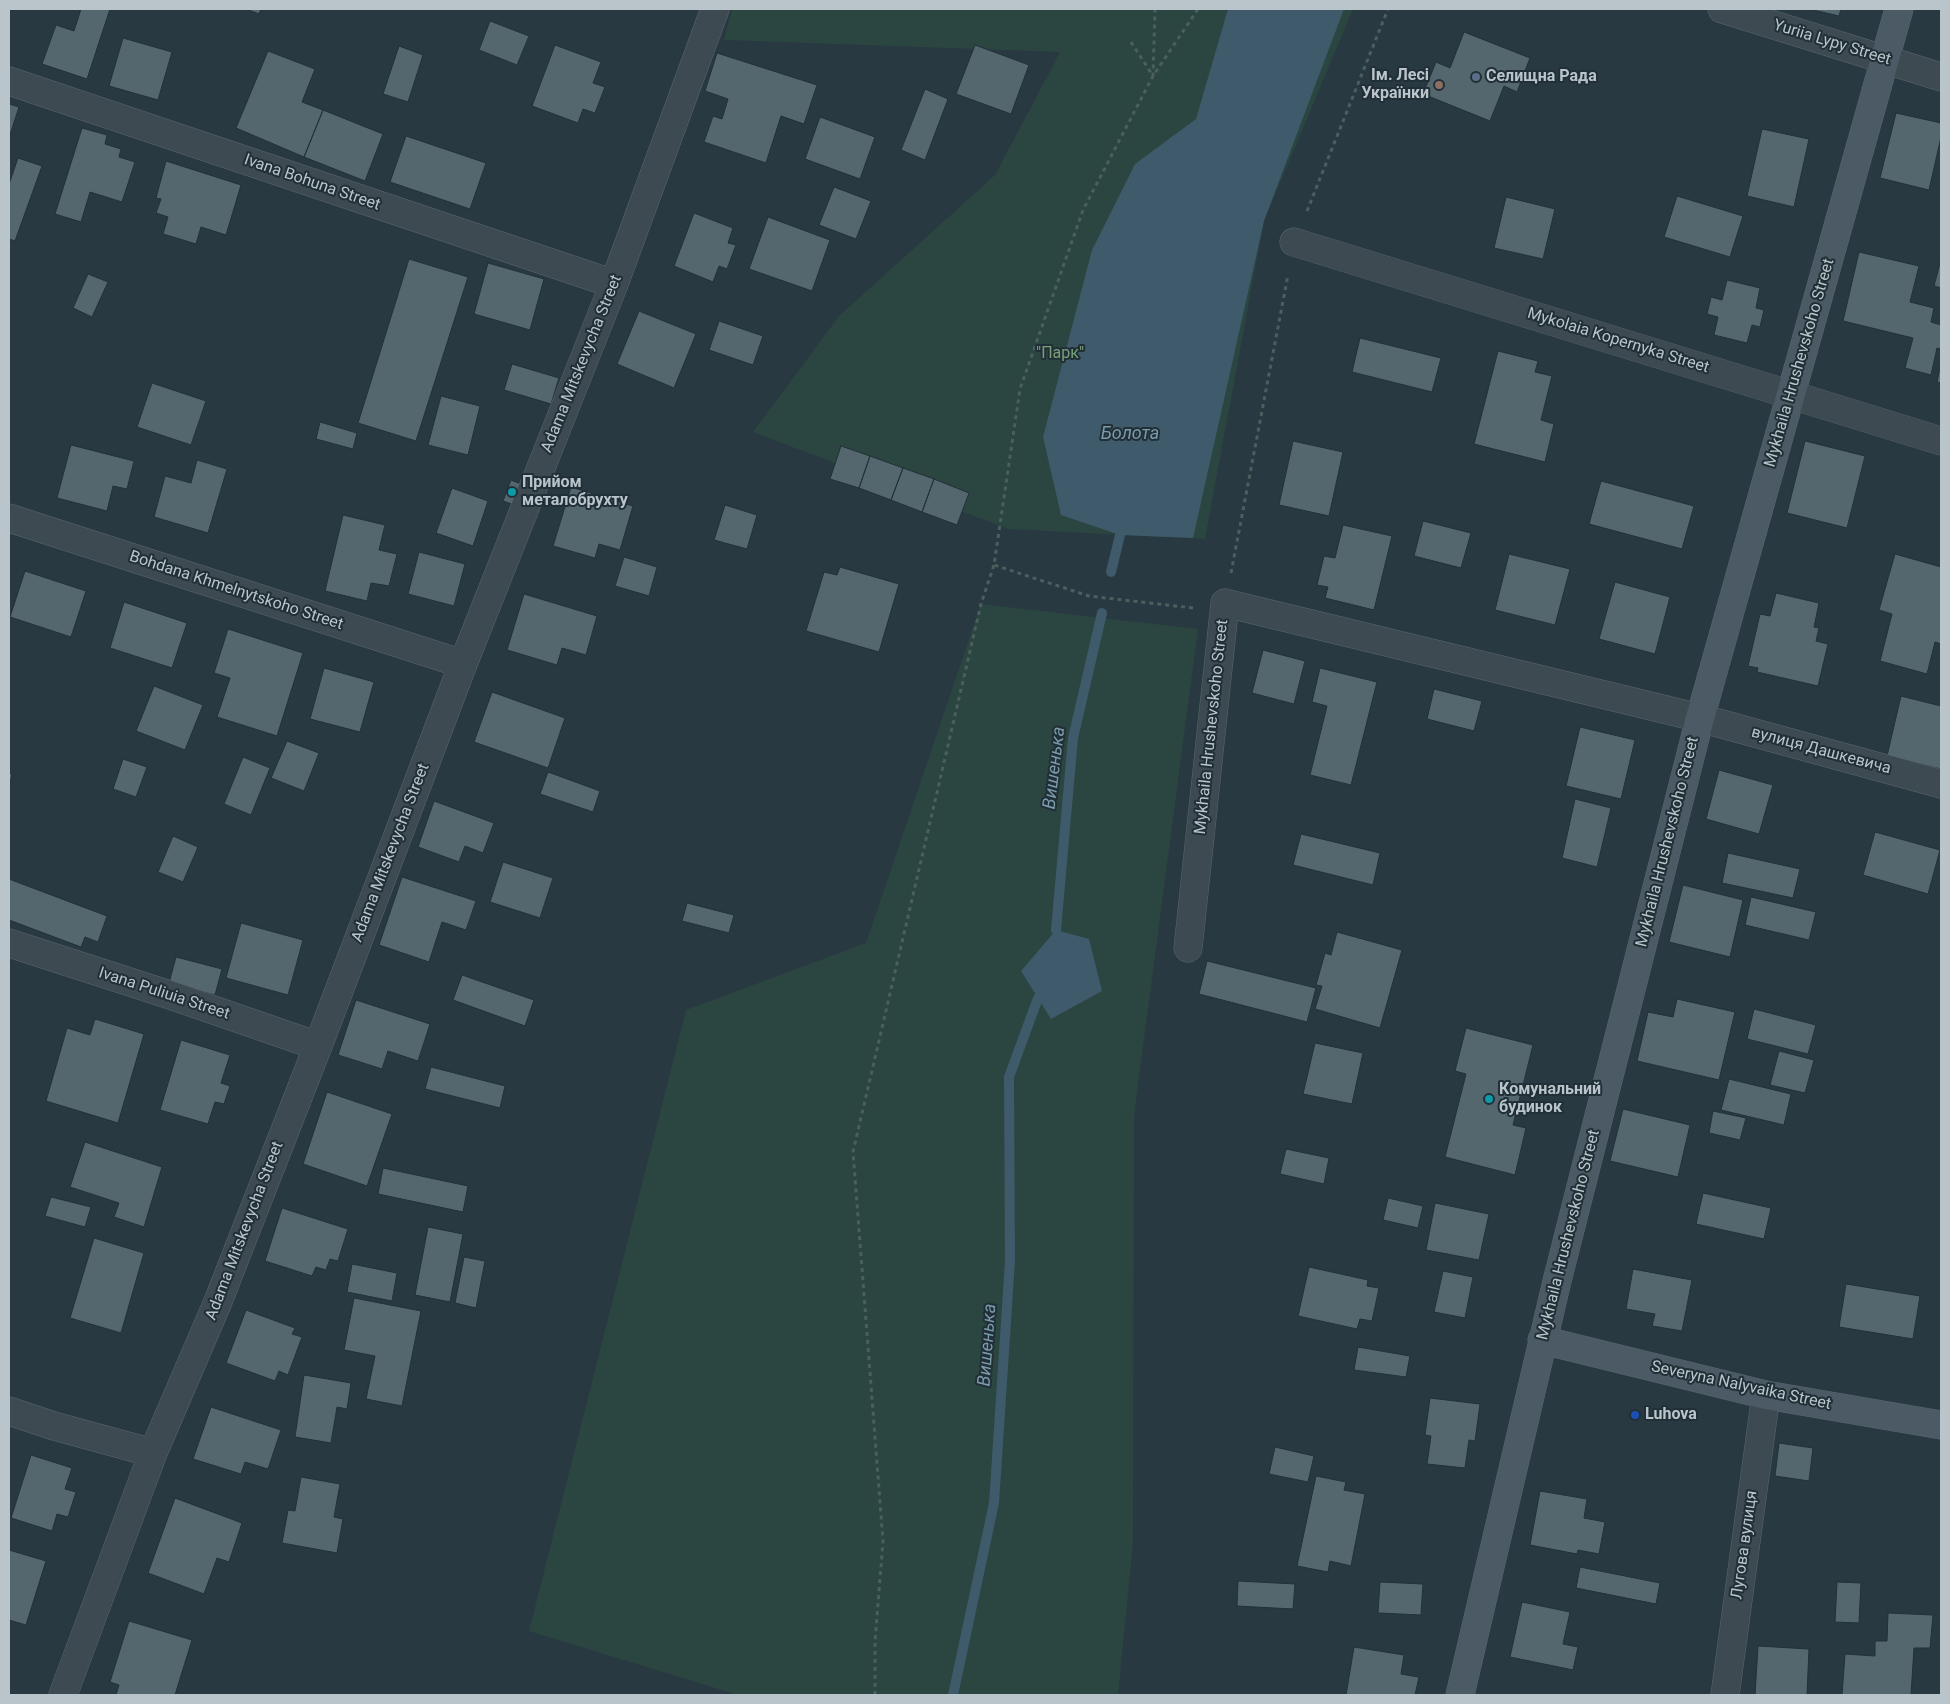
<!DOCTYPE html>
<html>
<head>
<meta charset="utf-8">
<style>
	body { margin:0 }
	#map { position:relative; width:1950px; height:1704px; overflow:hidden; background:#283942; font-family:Roboto,sans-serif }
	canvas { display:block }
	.frame { position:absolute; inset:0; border:10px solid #bac4cb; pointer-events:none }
</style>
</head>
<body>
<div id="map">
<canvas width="1950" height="1704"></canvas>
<div class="frame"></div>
</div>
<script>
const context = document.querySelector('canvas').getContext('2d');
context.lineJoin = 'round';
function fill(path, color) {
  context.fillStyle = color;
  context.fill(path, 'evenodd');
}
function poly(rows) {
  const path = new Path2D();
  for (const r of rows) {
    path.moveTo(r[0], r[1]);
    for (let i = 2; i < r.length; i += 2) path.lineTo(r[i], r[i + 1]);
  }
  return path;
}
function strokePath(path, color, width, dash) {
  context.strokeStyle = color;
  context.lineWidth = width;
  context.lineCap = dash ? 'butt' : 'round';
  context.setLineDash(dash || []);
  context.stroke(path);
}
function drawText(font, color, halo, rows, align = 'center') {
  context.font = font + ' Roboto,sans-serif';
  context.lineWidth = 4;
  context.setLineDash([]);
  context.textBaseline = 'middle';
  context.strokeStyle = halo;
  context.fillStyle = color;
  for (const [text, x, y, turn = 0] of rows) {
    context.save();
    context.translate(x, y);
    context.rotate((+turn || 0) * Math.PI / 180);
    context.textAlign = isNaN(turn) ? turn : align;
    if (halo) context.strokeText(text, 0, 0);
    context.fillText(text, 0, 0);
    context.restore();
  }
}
fill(poly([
	[732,9,1353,9,1264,221,1205,539,1008,529,753,432,839,316,995,175,1060,52,724,40],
	[981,604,1198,629,1134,1115,1133,1544,1118,1695,738,1695,529,1631,686,1010,866,943]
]), '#2b4541');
fill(poly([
	[1228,9,1344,9,1264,221,1193,538,1120,535,1061,515,1043,437,1092,250,1135,164,1196,119],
	[1056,930,1089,939,1102,991,1051,1019,1021,971]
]), '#3f5a6a');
strokePath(poly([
	[1111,572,1120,535],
	[1056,930,1073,738,1102,613],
	[953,1695,994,1503,1010,1261,1009,1077,1038,998]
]), '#3f5a6a', 10);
const building = poly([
	[81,9,110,9,87,79,42,64,56,25,74,31,81,9],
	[246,9,261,9,259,14,246,9],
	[1809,9,1841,9,1839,16,1809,9],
	[490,21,529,36,517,65,479,50,490,21],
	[1464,32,1530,58,1517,92,1504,86,1490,121,1423,94,1436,62,1450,68,1464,32],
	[123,38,172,52,158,100,109,86,123,38],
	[555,45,601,62,593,83,605,87,595,113,583,109,578,123,532,106,555,45],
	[975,45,1029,65,1011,114,956,94,975,45],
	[399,46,423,55,408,102,383,94,399,46],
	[268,51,315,69,302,102,323,110,304,157,236,128,268,51],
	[717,53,817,85,804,124,781,116,766,163,704,142,713,116,722,119,728,99,705,91,717,53],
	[925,89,948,99,925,160,901,150,925,89],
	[9,104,19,107,9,138,9,104],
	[323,110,383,134,365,181,304,157,323,110],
	[1896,113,1941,123,1941,137,1929,190,1880,178,1896,113],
	[820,117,875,137,860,179,805,159,820,117],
	[82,128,107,135,105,144,121,149,119,157,135,162,122,202,90,192,81,222,55,214,82,128],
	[1762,129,1809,139,1794,207,1747,196,1762,129],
	[406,136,486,163,470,209,390,182,406,136],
	[18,158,42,166,15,241,9,239,9,184,18,158],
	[166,161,241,185,226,235,201,227,196,244,163,234,168,217,156,213,161,199,156,198,166,161],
	[834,187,871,201,856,239,819,225,834,187],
	[1677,196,1743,216,1730,257,1664,237,1677,196],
	[1506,197,1555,209,1543,259,1494,248,1506,197],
	[694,213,733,228,728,243,736,245,727,269,719,266,713,282,674,266,694,213],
	[768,217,830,240,812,291,749,269,768,217],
	[1859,252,1919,266,1910,302,1934,308,1931,322,1941,325,1941,349,1937,348,1931,375,1905,368,1913,338,1843,321,1859,252],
	[409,259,468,277,416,441,358,423,409,259],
	[488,263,544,279,530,330,474,314,488,263],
	[1940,263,1941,263,1941,288,1934,286,1940,263],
	[88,274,108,282,92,317,73,308,88,274],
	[1727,280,1760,288,1756,308,1764,310,1760,327,1752,325,1747,343,1714,335,1718,317,1707,314,1711,297,1722,300,1727,280],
	[639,311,696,334,674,388,617,364,639,311],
	[719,321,763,336,753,365,709,350,719,321],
	[1360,338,1441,358,1432,392,1352,372,1360,338],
	[1498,351,1538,361,1535,372,1552,376,1541,420,1554,424,1545,462,1474,444,1498,351],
	[1941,363,1941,383,1937,382,1941,363],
	[512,364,559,378,551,404,504,390,512,364],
	[152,383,206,401,191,445,137,427,152,383],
	[441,396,480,406,468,455,428,445,441,396],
	[320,422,357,433,353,449,316,439,320,422],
	[1293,441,1343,452,1329,516,1279,505,1293,441],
	[1805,441,1865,456,1847,528,1787,513,1805,441],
	[71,445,134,461,127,489,113,486,107,511,57,498,71,445],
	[841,446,870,456,859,488,830,479,841,446],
	[870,456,903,468,891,500,859,488,870,456],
	[197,460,227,469,208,533,154,517,165,476,191,483,197,460],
	[903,468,934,479,922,512,891,500,903,468],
	[934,479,969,493,957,525,922,512,934,479],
	[511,480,521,484,514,505,503,501,511,480],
	[1601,481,1694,506,1682,549,1589,524,1601,481],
	[571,487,633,506,620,550,599,544,595,558,553,546,571,487],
	[452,488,488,501,473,546,436,533,452,488],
	[725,505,757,515,747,549,714,540,725,505],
	[343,515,385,525,379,550,397,554,389,586,371,583,367,601,325,591,343,515],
	[1423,521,1471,533,1461,568,1414,556,1423,521],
	[1343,525,1392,536,1374,610,1325,598,1328,587,1317,585,1324,556,1335,558,1343,525],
	[419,552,465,564,454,606,408,594,419,552],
	[1509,554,1570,569,1555,625,1495,610,1509,554],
	[1895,554,1941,567,1941,644,1935,642,1927,674,1880,661,1892,614,1879,610,1895,554],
	[624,557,657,567,649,596,615,586,624,557],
	[840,567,899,584,879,652,806,631,824,572,837,575,840,567],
	[25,571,86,591,71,637,10,617,25,571],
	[1615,582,1670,597,1655,654,1599,639,1615,582],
	[1776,593,1819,603,1814,627,1819,628,1816,641,1828,644,1818,686,1757,672,1758,668,1748,666,1760,614,1770,616,1776,593],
	[524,594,597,616,586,655,562,648,557,665,507,650,524,594],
	[124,602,187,623,172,668,110,648,124,602],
	[228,629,303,653,277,736,217,717,230,678,214,673,228,629],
	[1263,650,1305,661,1294,704,1252,693,1263,650],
	[324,668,374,682,360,732,310,719,324,668],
	[1320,668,1377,682,1351,785,1310,775,1327,706,1312,702,1320,668],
	[154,686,203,705,185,750,136,731,154,686],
	[1434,689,1482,701,1474,731,1427,719,1434,689],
	[492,692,565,718,548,768,474,742,492,692],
	[1901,696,1941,706,1941,769,1887,756,1901,696],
	[1580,727,1635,740,1621,799,1566,786,1580,727],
	[287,741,319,753,304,791,271,778,287,741],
	[243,757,270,768,251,815,224,804,243,757],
	[123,759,147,767,136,797,113,789,123,759],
	[1719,770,1773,785,1759,834,1706,819,1719,770],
	[548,772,600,791,593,812,540,794,548,772],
	[9,773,12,774,9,788,9,773],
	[1575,799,1611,808,1597,867,1562,858,1575,799],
	[434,801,494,823,483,853,465,846,459,862,418,847,434,801],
	[1875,832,1940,850,1928,894,1863,875,1875,832],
	[1301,834,1380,853,1373,885,1293,865,1301,834],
	[173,836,198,847,183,882,158,872,173,836],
	[1728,853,1800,869,1793,898,1722,883,1728,853],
	[503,862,553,878,540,918,490,902,503,862],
	[402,877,476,901,466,930,442,922,429,962,379,945,402,877],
	[9,879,107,916,98,942,85,937,81,947,9,920,9,879],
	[1683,885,1743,900,1730,957,1669,942,1683,885],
	[1751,897,1816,912,1809,940,1745,925,1751,897],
	[687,903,734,915,729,933,682,921,687,903],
	[241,923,303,940,288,995,226,978,241,923],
	[1337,932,1402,950,1380,1028,1315,1009,1322,986,1316,985,1325,953,1331,955,1337,932],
	[176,957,222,969,215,995,169,983,176,957],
	[1207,961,1316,988,1307,1022,1199,994,1207,961],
	[462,975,534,1000,525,1026,453,1000,462,975],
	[1677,999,1735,1012,1719,1080,1637,1061,1648,1012,1673,1017,1677,999],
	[356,1000,430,1024,418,1061,388,1051,382,1069,338,1055,356,1000],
	[1754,1009,1816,1025,1808,1054,1747,1039,1754,1009],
	[95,1019,144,1034,118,1123,46,1101,67,1028,90,1035,95,1019],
	[1466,1028,1533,1045,1513,1125,1526,1128,1515,1175,1445,1157,1466,1074,1455,1071,1466,1028],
	[181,1040,230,1055,221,1083,230,1086,224,1104,215,1102,208,1124,160,1110,181,1040],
	[1315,1043,1363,1053,1352,1104,1303,1094,1315,1043],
	[1779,1051,1814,1060,1805,1093,1770,1085,1779,1051],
	[431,1067,505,1086,500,1108,425,1089,431,1067],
	[1729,1079,1791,1094,1784,1125,1721,1110,1729,1079],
	[327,1092,392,1114,367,1186,303,1164,327,1092],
	[1623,1109,1690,1125,1678,1177,1610,1161,1623,1109],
	[1713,1111,1746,1118,1740,1140,1709,1133,1713,1111],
	[85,1142,162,1167,144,1227,114,1217,119,1203,70,1187,85,1142],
	[1286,1149,1329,1158,1324,1184,1280,1174,1286,1149],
	[383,1168,468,1186,463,1212,378,1194,383,1168],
	[1703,1193,1771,1208,1764,1239,1696,1224,1703,1193],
	[51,1197,91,1207,85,1227,45,1216,51,1197],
	[1388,1198,1423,1206,1418,1228,1383,1220,1388,1198],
	[1435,1203,1489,1214,1479,1260,1426,1250,1435,1203],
	[282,1208,348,1229,338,1261,330,1259,326,1270,316,1267,312,1276,265,1261,282,1208],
	[428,1227,463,1234,450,1302,415,1295,428,1227],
	[94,1238,144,1253,121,1333,70,1318,94,1238],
	[464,1257,485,1261,476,1308,455,1303,464,1257],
	[352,1264,397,1273,392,1301,347,1292,352,1264],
	[1309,1267,1368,1280,1367,1286,1379,1288,1372,1321,1360,1319,1357,1329,1298,1316,1309,1267],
	[1633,1269,1692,1280,1682,1331,1652,1326,1655,1314,1626,1309,1633,1269],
	[1443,1271,1473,1277,1465,1318,1434,1312,1443,1271],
	[1846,1284,1920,1296,1913,1339,1839,1327,1846,1284],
	[354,1298,421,1311,402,1406,366,1399,375,1356,344,1350,354,1298],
	[246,1310,295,1328,292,1334,302,1337,288,1375,279,1371,275,1381,226,1363,246,1310],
	[1358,1347,1410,1356,1406,1377,1354,1370,1358,1347],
	[304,1375,351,1383,347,1409,337,1407,331,1443,295,1437,304,1375],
	[1430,1398,1480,1404,1475,1441,1469,1440,1465,1468,1427,1464,1431,1436,1425,1435,1430,1398],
	[211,1407,281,1430,268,1469,245,1462,241,1474,193,1459,211,1407],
	[1779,1443,1813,1448,1809,1481,1775,1476,1779,1443],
	[1275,1447,1314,1456,1308,1482,1269,1474,1275,1447],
	[31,1455,72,1468,65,1489,76,1492,68,1517,57,1514,52,1531,11,1518,31,1455],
	[1316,1476,1346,1482,1344,1490,1365,1494,1351,1566,1330,1561,1328,1572,1297,1566,1316,1476],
	[301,1477,340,1484,334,1517,343,1519,337,1553,282,1543,288,1510,295,1511,301,1477],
	[1540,1491,1587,1499,1584,1518,1605,1522,1599,1554,1578,1550,1577,1554,1530,1545,1540,1491],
	[175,1498,242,1523,229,1562,217,1558,204,1594,148,1573,175,1498],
	[9,1550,46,1561,26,1625,9,1620,9,1550],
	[1580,1567,1660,1583,1656,1604,1576,1588,1580,1567],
	[1238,1581,1295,1584,1293,1609,1237,1606,1238,1581],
	[1380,1582,1423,1584,1421,1615,1378,1613,1380,1582],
	[1837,1582,1861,1583,1859,1623,1835,1622,1837,1582],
	[1522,1602,1570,1612,1563,1644,1578,1647,1573,1670,1510,1657,1522,1602],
	[1888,1613,1933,1615,1930,1648,1914,1648,1911,1695,1842,1695,1845,1654,1875,1656,1875,1641,1887,1641,1888,1613],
	[129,1621,192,1640,175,1695,116,1695,119,1685,110,1682,129,1621],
	[1758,1646,1809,1649,1807,1695,1755,1695,1758,1646],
	[1354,1647,1404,1655,1401,1674,1419,1677,1415,1695,1346,1695,1354,1647]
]);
fill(building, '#54666e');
strokePath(building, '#233139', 1);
const street = poly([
	[1722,9,1941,77],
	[9,81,614,284],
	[1294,242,1941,441],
	[9,518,463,664],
	[9,943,167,994,318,1046],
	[1188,948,1225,603,1700,718,1941,784],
	[9,1411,54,1426,153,1453],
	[63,1695,153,1453,217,1304,318,1046,463,664,614,284,715,9],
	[1725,1695,1766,1395]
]);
const secondary = poly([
	[1542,1340,1766,1395,1941,1425],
	[1460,1695,1557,1281,1700,718,1899,9]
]);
strokePath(street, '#5b676f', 29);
strokePath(secondary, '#5b676f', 29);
strokePath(poly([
	[1131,42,1153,76,1155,9],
	[1307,211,1388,9],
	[1231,573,1288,275],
	[1193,608,1089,596,994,565,1020,389,1083,210,1153,76,1198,9],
	[875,1695,875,1641,883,1541,853,1152,981,604,994,565]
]), '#4b605e', 3, [4, 4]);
strokePath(street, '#3d4a51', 28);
strokePath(secondary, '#4b5a64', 28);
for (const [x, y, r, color] of [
	[1476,77,5,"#5c6f8a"],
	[1439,85,5,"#8d6e63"],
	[512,492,5,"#0f9aa8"],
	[1489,1099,5,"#0f9aa8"],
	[1635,1415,5,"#1a4fb4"]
]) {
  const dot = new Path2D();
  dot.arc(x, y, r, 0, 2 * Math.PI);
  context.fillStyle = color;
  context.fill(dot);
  strokePath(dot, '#212f37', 2);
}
drawText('16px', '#bac4cb', '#212f37', [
	["Yuriia Lypy Street",1832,43,17],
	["Ivana Bohuna Street",312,183,19],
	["Mykolaia Kopernyka Street",1618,341,17],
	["Mykhaila Hrushevskoho Street",1800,363,-74],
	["Adama Mitskevycha Street",582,364,-68],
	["Bohdana Khmelnytskoho Street",236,591,18],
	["Mykhaila Hrushevskoho Street",1212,727,-84],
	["вулиця Дашкевича",1821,751,15],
	["Mykhaila Hrushevskoho Street",1668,842,-76],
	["Adama Mitskevycha Street",391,853,-69],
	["Ivana Puliuia Street",164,994,18],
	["Adama Mitskevycha Street",245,1231,-69],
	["Mykhaila Hrushevskoho Street",1569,1235,-76],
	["Severyna Nalyvaika Street",1741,1386,12],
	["Лугова вулиця",1745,1545,-82]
]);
drawText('bold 16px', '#bac4cb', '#212f37', [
	["Ім. Лесі",1429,76,"right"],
	["Українки",1429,94,"right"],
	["Селищна Рада",1486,77],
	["Прийом",522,483],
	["металобрухту",522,501],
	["Комунальний",1499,1090],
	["будинок",1499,1108],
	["Luhova",1645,1415]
], 'left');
drawText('16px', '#79a07a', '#212f37', [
	["\"Парк\"",1060,354]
]);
drawText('italic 18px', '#7c9bac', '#212f37', [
	["Болота",1130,434],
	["Вишенька",1055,768,-83],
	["Вишенька",988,1345,-86]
]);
</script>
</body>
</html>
